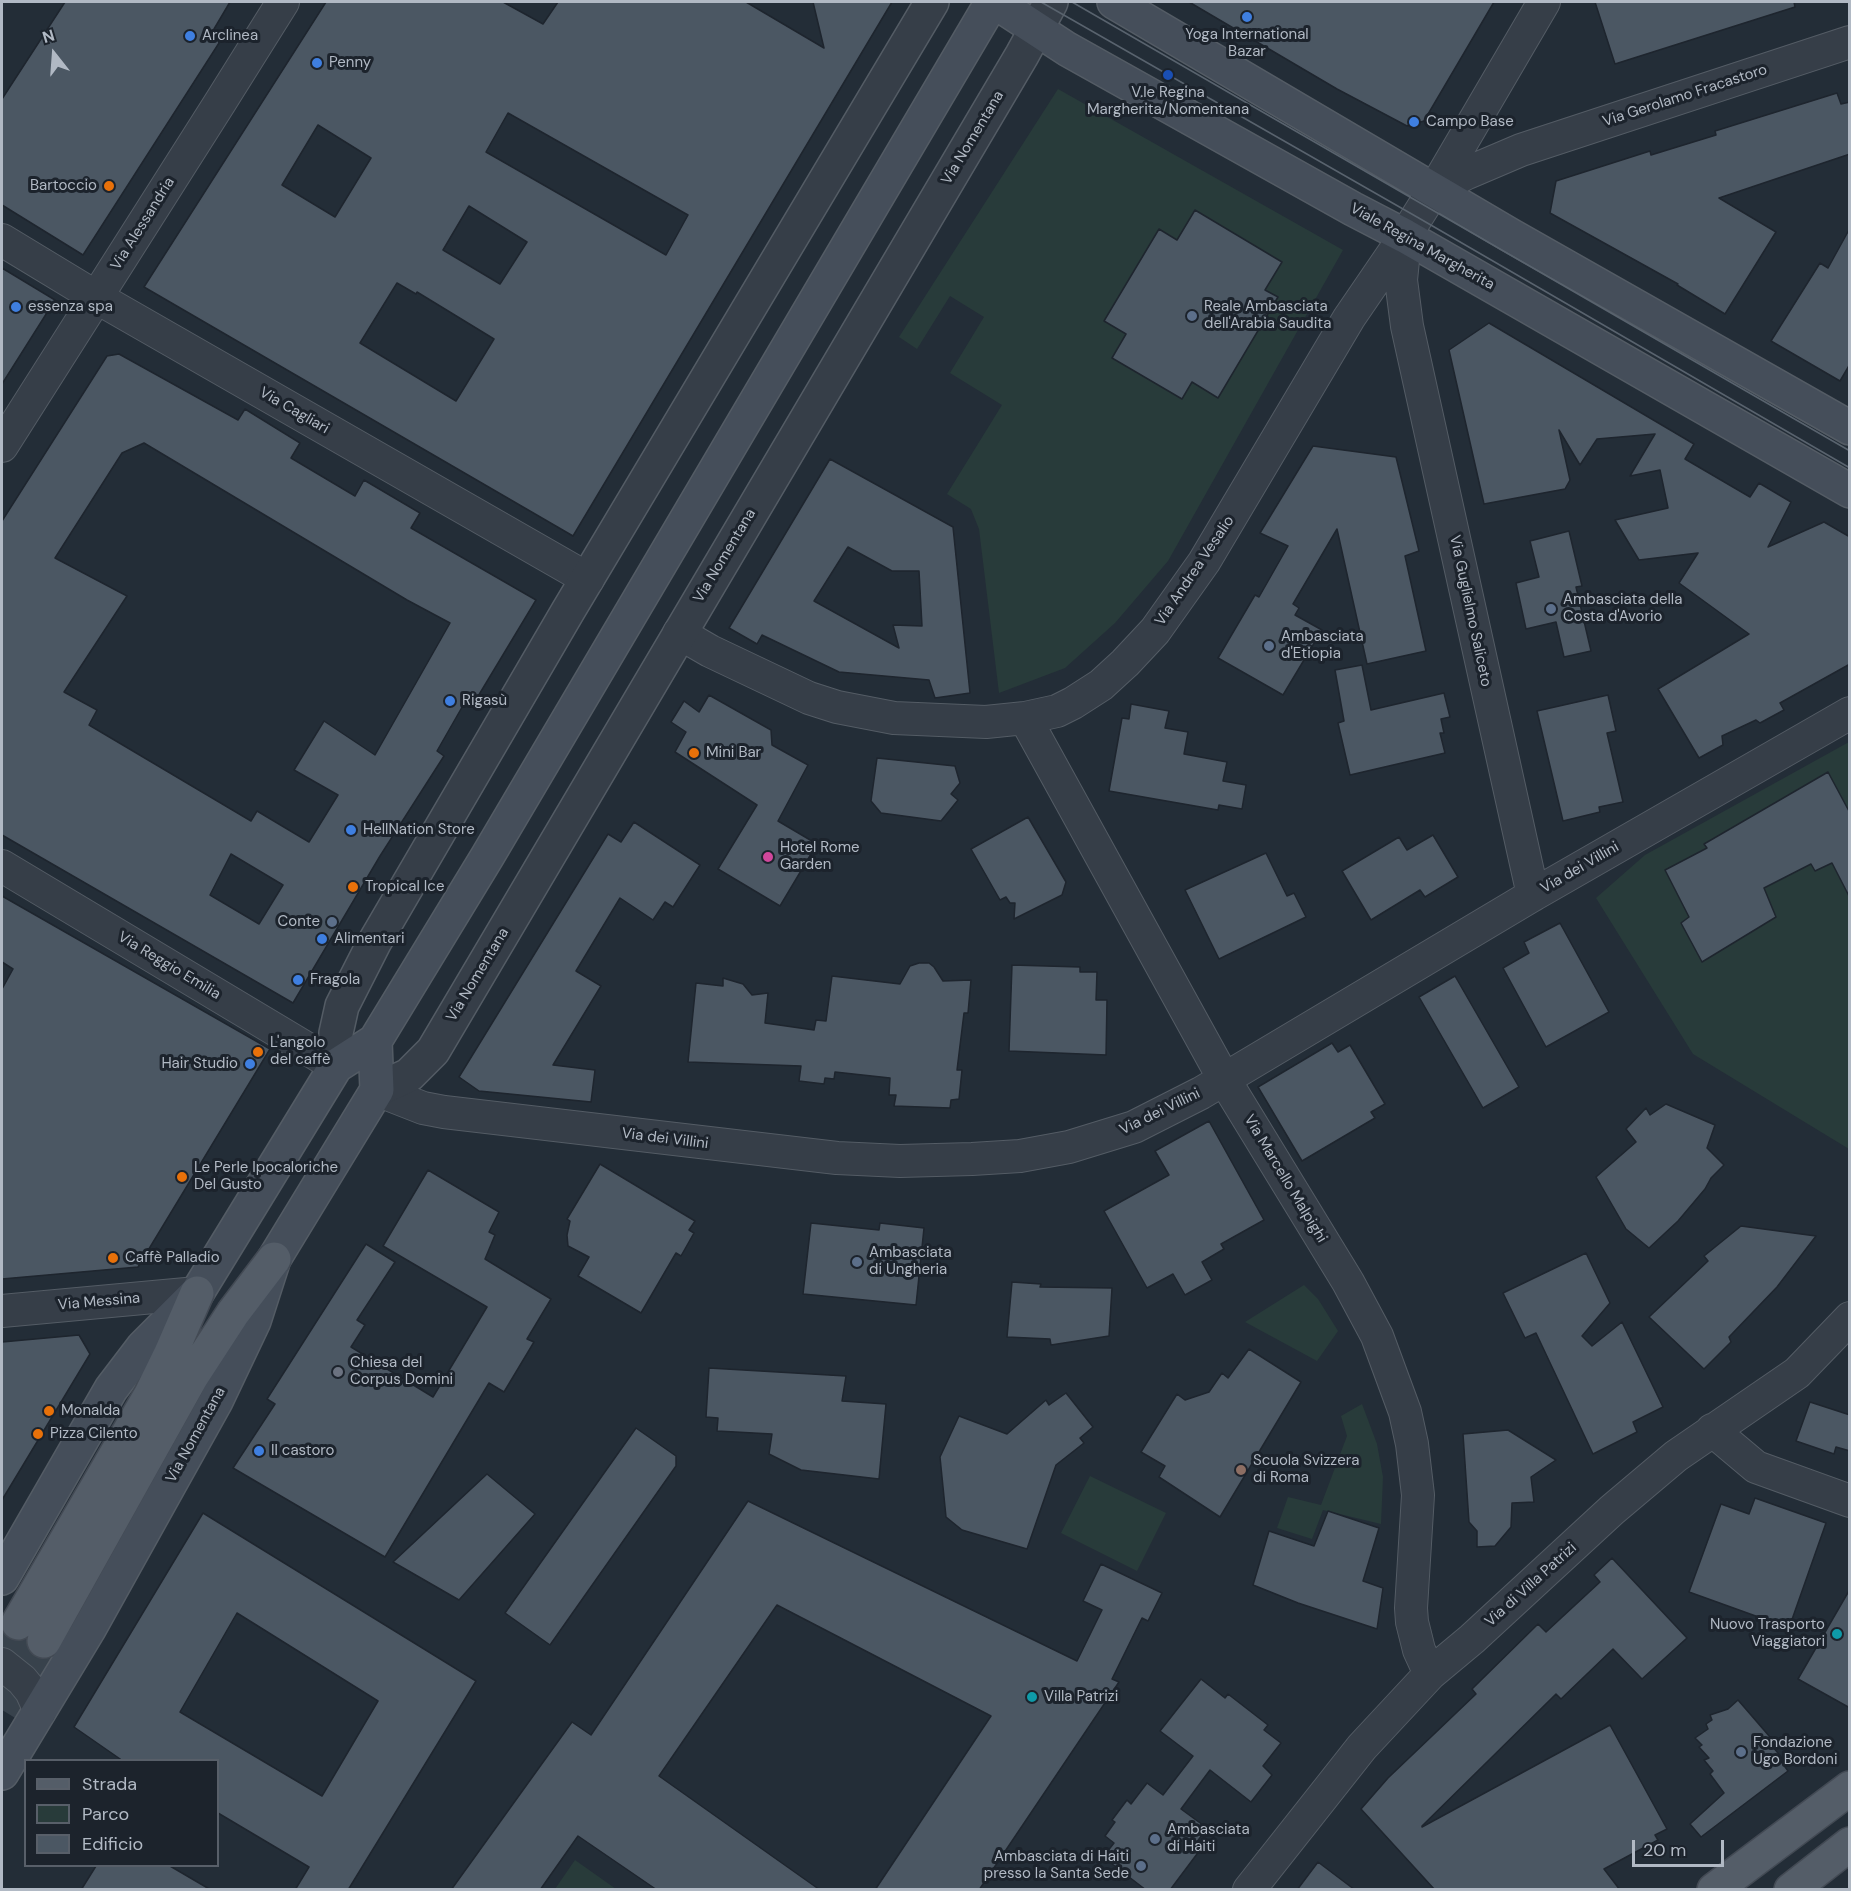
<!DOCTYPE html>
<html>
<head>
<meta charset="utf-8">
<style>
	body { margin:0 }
	#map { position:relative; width:1851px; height:1891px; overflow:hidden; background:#232d37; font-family:"DM Sans",sans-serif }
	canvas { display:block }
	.frame { position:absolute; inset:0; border:3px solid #b1b9c4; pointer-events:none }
	.legend { position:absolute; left:24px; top:1759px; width:195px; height:108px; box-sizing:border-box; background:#1c232c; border:2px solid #585f69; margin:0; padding:8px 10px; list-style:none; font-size:18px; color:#b1b9c4 }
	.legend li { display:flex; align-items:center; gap:12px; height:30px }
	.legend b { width:30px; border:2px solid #585f69 }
	.north { position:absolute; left:24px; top:24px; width:60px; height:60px; -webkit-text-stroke:4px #1c232c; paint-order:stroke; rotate:343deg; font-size:16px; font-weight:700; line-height:24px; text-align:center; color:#b1b9c4 }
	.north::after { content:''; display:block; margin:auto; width:21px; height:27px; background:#b1b9c4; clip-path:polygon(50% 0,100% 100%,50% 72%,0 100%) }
	.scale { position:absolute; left:1632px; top:1840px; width:92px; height:27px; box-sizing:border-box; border:3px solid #b1b9c4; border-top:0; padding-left:8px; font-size:18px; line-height:21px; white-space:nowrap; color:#b1b9c4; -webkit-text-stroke:4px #1c232c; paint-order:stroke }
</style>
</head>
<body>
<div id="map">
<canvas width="1851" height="1891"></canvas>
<div class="frame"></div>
<ul class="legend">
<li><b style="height:8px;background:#545d68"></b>Strada</li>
<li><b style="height:16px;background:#283b3a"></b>Parco</li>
<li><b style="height:16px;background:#4b5763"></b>Edificio</li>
</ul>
<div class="north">N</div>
<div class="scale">20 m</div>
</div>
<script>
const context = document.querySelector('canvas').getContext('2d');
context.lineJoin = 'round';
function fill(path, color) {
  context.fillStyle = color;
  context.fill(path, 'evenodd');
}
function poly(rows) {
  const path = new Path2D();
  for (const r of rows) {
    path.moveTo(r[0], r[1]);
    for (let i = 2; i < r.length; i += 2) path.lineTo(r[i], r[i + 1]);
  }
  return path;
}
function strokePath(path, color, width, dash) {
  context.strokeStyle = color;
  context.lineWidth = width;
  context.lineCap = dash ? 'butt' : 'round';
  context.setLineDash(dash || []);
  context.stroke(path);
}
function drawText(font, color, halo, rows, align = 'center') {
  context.font = font + ' "DM Sans",sans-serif';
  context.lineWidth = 6;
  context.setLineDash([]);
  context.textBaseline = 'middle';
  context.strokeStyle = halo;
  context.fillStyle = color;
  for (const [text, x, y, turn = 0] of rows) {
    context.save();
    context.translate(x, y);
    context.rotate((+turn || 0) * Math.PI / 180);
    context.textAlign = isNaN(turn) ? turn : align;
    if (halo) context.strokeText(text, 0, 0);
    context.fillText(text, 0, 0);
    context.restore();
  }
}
fill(poly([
	[1058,89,1343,250,1168,561,1115,623,1065,668,999,693,979,529,971,509,947,494,1002,405,950,373,984,317,950,296,917,349,899,337],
	[1849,742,1849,1149,1693,1054,1596,898,1645,855],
	[1304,1285,1318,1299,1338,1331,1317,1361,1245,1322],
	[1362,1404,1377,1444,1383,1477,1381,1524,1323,1510,1312,1539,1277,1528,1288,1497,1321,1505,1347,1436,1341,1416],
	[1090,1476,1166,1513,1137,1571,1061,1533],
	[575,1860,616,1889,555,1889]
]), '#283b3a');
const building = poly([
	[65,2,230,2,214,29,219,43,83,255,2,205,2,99,65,2],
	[326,2,503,2,543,24,558,2,746,2,824,48,813,2,892,2,573,536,144,287,326,2],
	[508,113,688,215,666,255,486,152,508,113],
	[318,125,371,158,335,217,282,185,318,125],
	[469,206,527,242,500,284,443,250,469,206],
	[397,283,416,294,417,292,494,339,456,401,360,343,397,283],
	[1189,2,1494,2,1424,121,1407,126,1337,89,1189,2],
	[1595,2,1794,2,1795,7,1615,64,1595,2],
	[1837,93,1841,104,1850,102,1850,154,1719,198,1776,232,1725,314,1677,285,1678,284,1550,213,1556,181,1650,151,1651,155,1716,135,1715,131,1837,93],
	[1195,210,1282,262,1265,290,1278,297,1218,398,1192,382,1182,399,1112,358,1126,334,1104,321,1159,229,1177,240,1195,210],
	[1850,228,1850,364,1840,381,1771,341,1820,263,1828,268,1850,228],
	[2,268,55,300,2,384,2,268],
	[1489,323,1694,444,1685,459,1750,497,1759,483,1791,502,1768,547,1824,522,1850,537,1850,664,1780,703,1784,710,1760,723,1756,720,1722,736,1723,745,1699,758,1658,689,1749,634,1679,583,1698,553,1639,560,1615,520,1668,508,1660,470,1630,476,1655,434,1597,439,1580,465,1559,430,1570,480,1565,489,1484,504,1449,350,1489,323],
	[119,354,238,420,245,409,300,443,291,458,355,496,364,480,420,513,411,528,536,600,477,698,469,695,437,751,444,756,380,856,293,1003,2,835,2,521,107,356,119,354],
	[144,443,407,600,450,623,375,755,324,721,294,770,338,795,309,842,257,811,251,821,89,725,97,710,64,692,127,596,55,558,122,453,144,443],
	[231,854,283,885,259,924,210,895,231,854],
	[1313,446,1396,457,1419,551,1405,556,1426,651,1367,664,1337,529,1293,604,1299,608,1295,615,1322,630,1283,695,1218,658,1255,595,1259,597,1288,546,1260,533,1313,446],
	[830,459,953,527,970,693,935,698,929,680,839,672,762,635,757,644,729,628,830,459],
	[848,547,892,571,919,571,922,626,893,625,899,648,814,601,848,547],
	[1569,531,1582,586,1576,587,1591,651,1564,657,1556,622,1526,629,1516,583,1539,577,1530,541,1569,531],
	[1362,665,1371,710,1444,693,1450,717,1441,719,1444,733,1440,733,1445,753,1350,775,1338,723,1344,721,1335,670,1362,665],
	[709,695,771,730,772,745,808,765,778,821,817,844,780,906,718,869,757,805,675,752,686,732,671,722,684,701,699,712,709,695],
	[1608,695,1616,731,1607,733,1623,802,1599,807,1600,812,1563,821,1537,711,1608,695],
	[1131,704,1169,711,1165,728,1188,732,1184,754,1227,762,1223,781,1246,785,1242,809,1219,805,1218,810,1109,791,1122,718,1129,719,1131,704],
	[877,758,955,766,960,783,951,794,958,800,941,821,881,813,871,801,877,758],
	[1828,772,1850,813,1850,898,1832,863,1815,871,1811,864,1764,888,1776,917,1702,962,1681,923,1689,917,1665,870,1707,848,1704,844,1828,772],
	[1028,817,1066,882,1062,895,1014,919,1015,903,1010,903,1006,897,1000,900,971,849,1028,817],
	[634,822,700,865,673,907,665,902,653,920,620,898,576,971,601,986,553,1065,595,1070,591,1102,479,1091,459,1077,608,834,621,842,634,822],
	[1433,835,1458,877,1425,897,1420,890,1371,920,1342,871,1399,837,1407,850,1433,835],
	[1266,853,1287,896,1294,893,1306,917,1219,959,1185,890,1266,853],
	[2,896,270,1049,138,1267,2,1279,2,989,13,969,2,962,2,896],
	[1560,923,1609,1012,1546,1047,1503,968,1529,953,1524,942,1560,923],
	[919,963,929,963,934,967,943,981,971,980,968,1013,964,1013,957,1070,962,1070,959,1099,951,1100,950,1108,894,1106,896,1095,889,1095,890,1078,835,1072,834,1079,825,1078,824,1084,799,1081,801,1066,688,1062,696,983,723,986,723,978,743,984,752,995,768,993,765,1023,814,1030,816,1020,826,1021,832,976,900,984,910,966,919,963],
	[1012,965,1080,967,1080,972,1097,972,1096,1000,1107,1000,1106,1055,1009,1051,1012,965],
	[1455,976,1519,1087,1483,1108,1419,997,1455,976],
	[1332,1043,1338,1052,1350,1045,1385,1104,1371,1112,1375,1118,1302,1161,1258,1087,1332,1043],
	[1666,1104,1715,1125,1707,1148,1724,1165,1711,1178,1705,1189,1678,1221,1649,1248,1626,1229,1596,1177,1636,1142,1626,1129,1646,1108,1650,1115,1666,1104],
	[1209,1121,1264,1220,1221,1244,1224,1249,1202,1262,1212,1280,1185,1295,1173,1274,1147,1288,1104,1211,1169,1175,1155,1151,1209,1121],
	[600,1164,695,1221,689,1230,694,1233,681,1256,676,1253,641,1313,578,1276,589,1257,568,1246,567,1235,570,1221,567,1219,600,1164],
	[428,1170,499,1212,489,1232,495,1235,485,1259,551,1299,527,1339,534,1342,504,1392,489,1383,385,1557,233,1468,275,1404,267,1399,366,1244,395,1262,357,1320,365,1325,351,1347,433,1397,487,1307,383,1246,428,1170],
	[811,1223,879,1230,880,1223,924,1228,916,1305,803,1294,811,1223],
	[1741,1226,1816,1236,1777,1287,1729,1337,1731,1342,1704,1369,1649,1317,1708,1261,1704,1256,1741,1226],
	[1586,1253,1610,1303,1582,1336,1592,1346,1622,1322,1663,1407,1633,1422,1637,1432,1593,1454,1536,1333,1525,1338,1503,1293,1586,1253],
	[1012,1282,1041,1284,1040,1287,1112,1288,1109,1336,1051,1345,1050,1339,1007,1337,1012,1282],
	[79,1335,90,1354,2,1500,2,1342,79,1335],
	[1249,1349,1301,1382,1220,1517,1159,1477,1165,1466,1141,1452,1177,1394,1185,1400,1209,1392,1222,1373,1228,1378,1249,1349],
	[709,1368,846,1376,842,1401,886,1404,879,1479,801,1470,769,1454,772,1434,717,1431,718,1418,706,1417,709,1368],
	[1066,1393,1093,1427,1080,1438,1084,1443,1056,1465,1027,1549,962,1530,946,1517,940,1457,959,1416,1007,1434,1046,1400,1049,1405,1066,1393],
	[1810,1402,1850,1415,1850,1451,1836,1447,1834,1454,1796,1441,1810,1402],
	[636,1428,676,1456,676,1466,550,1645,505,1613,636,1428],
	[1508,1430,1556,1460,1531,1477,1534,1502,1512,1503,1511,1527,1495,1546,1477,1547,1477,1531,1469,1522,1463,1434,1508,1430],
	[487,1474,535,1514,459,1600,393,1562,487,1474],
	[1755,1498,1826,1523,1789,1628,1689,1592,1721,1504,1749,1514,1755,1498],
	[748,1501,1077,1661,1102,1610,1083,1601,1101,1564,1162,1593,1148,1621,1142,1618,1112,1679,1119,1682,979,1890,875,1890,991,1716,777,1605,659,1776,820,1890,657,1890,578,1836,540,1890,451,1890,572,1722,591,1735,748,1501],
	[1328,1511,1379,1528,1363,1581,1383,1588,1377,1629,1298,1603,1253,1585,1269,1531,1314,1546,1328,1511],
	[203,1513,476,1681,348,1890,295,1890,309,1867,218,1813,218,1761,123,1761,74,1727,203,1513],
	[237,1613,378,1701,322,1796,180,1712,237,1613],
	[1612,1558,1687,1638,1642,1679,1613,1649,1561,1699,1556,1694,1422,1826,1422,1827,1610,1725,1667,1829,1655,1835,1658,1840,1604,1869,1620,1890,1435,1890,1361,1809,1388,1778,1476,1694,1472,1689,1538,1624,1546,1632,1600,1582,1594,1575,1612,1558],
	[1850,1589,1850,1708,1798,1679,1850,1589],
	[1201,1679,1225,1698,1228,1694,1268,1725,1264,1730,1281,1743,1263,1766,1272,1775,1251,1802,1210,1770,1181,1809,1207,1828,1194,1846,1200,1850,1170,1890,1146,1890,1103,1857,1114,1843,1105,1836,1115,1822,1112,1820,1127,1800,1131,1804,1147,1783,1163,1795,1193,1756,1160,1731,1201,1679],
	[1738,1700,1776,1744,1773,1747,1782,1758,1780,1760,1788,1771,1701,1837,1690,1824,1724,1793,1710,1774,1713,1771,1704,1760,1709,1758,1699,1747,1702,1745,1695,1738,1708,1729,1706,1724,1712,1720,1710,1715,1728,1709,1738,1700],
	[1318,1862,1355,1890,1297,1890,1318,1862],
	[96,1866,170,1866,211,1890,81,1890,96,1866]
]);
fill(building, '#4b5763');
strokePath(building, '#1e252e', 1.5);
strokePath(poly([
	[2,1651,18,1623],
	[2,1710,44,1641]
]), '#38424c', 33, [33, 16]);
const minor = poly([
	[1434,190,1467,173,1521,150,1850,42],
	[2,240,96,297,588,579],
	[1405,240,1401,280,1407,326,1533,895],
	[2,446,221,101,283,2],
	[679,633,710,651,809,698,837,707,894,718,986,722,1025,718,1057,711,1073,703,1101,685,1125,663,1155,631,1204,562,1349,318,1405,236,1434,190,1544,2],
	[1025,718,1224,1079,1348,1282,1377,1336,1405,1412,1412,1444,1418,1495,1411,1608,1412,1622,1419,1650,1430,1674],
	[2,866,336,1066],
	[377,1090,423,1108,444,1112,837,1158,900,1161,972,1159,1020,1156,1069,1147,1134,1127,1201,1093,1533,895,1850,713],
	[2,1311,197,1293],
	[1712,1430,1756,1467,1850,1501],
	[2,1664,22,1680,31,1691,40,1711],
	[1249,1890,1362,1747,1430,1674,1472,1639,1612,1510,1676,1456,1797,1373,1850,1318]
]);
const tertiary = poly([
	[336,1066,336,1033,342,1006,374,943,568,611,932,2],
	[377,1090,409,1075,433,1051,1022,55,1051,2]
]);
const secondary = poly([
	[995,2,1067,49,1353,209,1405,236,1850,491],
	[1114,2,1510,235,1850,428],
	[2,1578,111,1389,143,1347,197,1293,336,1066,375,1041,487,857,992,2],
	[2,1773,89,1629,216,1401,254,1321,274,1259,377,1090,375,1041]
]);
const primary = poly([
	[18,1623,151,1394,171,1353,197,1293],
	[44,1641,192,1376,233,1313,274,1259],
	[1714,1890,1850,1788],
	[1791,1890,1850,1844]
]);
strokePath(minor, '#545c65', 34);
strokePath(tertiary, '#545c65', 36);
strokePath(secondary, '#545c65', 36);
strokePath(primary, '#434a54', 36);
strokePath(minor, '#363e48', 32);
strokePath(tertiary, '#363e48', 33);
strokePath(secondary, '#454e5a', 33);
strokePath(primary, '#545d68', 33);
strokePath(poly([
	[1041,2,1417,217,1850,468],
	[1072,2,1850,451]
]), '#59636e', 1.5);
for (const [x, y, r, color] of [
	[1247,17,6,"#3f7fe0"],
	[190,36,6,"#3f7fe0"],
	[317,63,6,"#3f7fe0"],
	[1168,75,6,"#1a4fb4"],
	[1414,122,6,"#3f7fe0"],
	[109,186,6,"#e8710a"],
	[16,307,6,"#3f7fe0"],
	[1192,316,6,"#5c6f8a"],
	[1551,609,6,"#5c6f8a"],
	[1269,646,6,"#5c6f8a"],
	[450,701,6,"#3f7fe0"],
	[694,753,6,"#e8710a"],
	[351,830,6,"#3f7fe0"],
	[768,857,6,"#d1479c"],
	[353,887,6,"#e8710a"],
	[332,922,6,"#5c6f8a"],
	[322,939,6,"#3f7fe0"],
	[298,980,6,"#3f7fe0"],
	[258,1052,6,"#e8710a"],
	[250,1064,6,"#3f7fe0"],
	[182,1177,6,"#e8710a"],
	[113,1258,6,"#e8710a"],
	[857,1262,6,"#5c6f8a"],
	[338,1372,6,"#6b7280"],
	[49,1411,6,"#e8710a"],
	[38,1434,6,"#e8710a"],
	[259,1451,6,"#3f7fe0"],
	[1241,1470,6,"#8d6e63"],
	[1837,1634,6,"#0f9aa8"],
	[1032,1697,6,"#0f9aa8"],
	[1741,1752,6,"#5c6f8a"],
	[1155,1839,6,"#5c6f8a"],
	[1141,1866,6,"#5c6f8a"]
]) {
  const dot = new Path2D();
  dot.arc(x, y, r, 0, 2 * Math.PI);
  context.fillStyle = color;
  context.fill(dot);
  strokePath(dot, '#1c232c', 2);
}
drawText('15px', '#b1b9c4', '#1c232c', [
	["Yoga International",1247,35,"center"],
	["Bazar",1247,52,"center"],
	["Arclinea",202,36],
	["Penny",329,63],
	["V.le Regina",1168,93,"center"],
	["Margherita/Nomentana",1168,110,"center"],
	["Campo Base",1426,122],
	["Bartoccio",97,186,"right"],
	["essenza spa",28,307],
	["Reale Ambasciata",1204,307],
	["dell'Arabia Saudita",1204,324],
	["Ambasciata della",1563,600],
	["Costa d'Avorio",1563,617],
	["Ambasciata",1281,637],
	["d'Etiopia",1281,654],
	["Rigasù",462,701],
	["Mini Bar",706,753],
	["HellNation Store",363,830],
	["Hotel Rome",780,848],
	["Garden",780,865],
	["Tropical Ice",365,887],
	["Conte",320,922,"right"],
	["Alimentari",334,939],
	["Fragola",310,980],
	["L'angolo",270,1043],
	["del caffè",270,1060],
	["Hair Studio",238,1064,"right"],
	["Le Perle Ipocaloriche",194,1168],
	["Del Gusto",194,1185],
	["Ambasciata",869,1253],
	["di Ungheria",869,1270],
	["Caffè Palladio",125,1258],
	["Chiesa del",350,1363],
	["Corpus Domini",350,1380],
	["Monalda",61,1411],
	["Pizza Cilento",50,1434],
	["Il castoro",271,1451],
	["Scuola Svizzera",1253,1461],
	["di Roma",1253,1478],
	["Nuovo Trasporto",1825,1625,"right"],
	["Viaggiatori",1825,1642,"right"],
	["Villa Patrizi",1044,1697],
	["Fondazione",1753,1743],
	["Ugo Bordoni",1753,1760],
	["Ambasciata",1167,1830],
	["di Haiti",1167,1847],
	["Ambasciata di Haiti",1129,1857,"right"],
	["presso la Santa Sede",1129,1874,"right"]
], 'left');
drawText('15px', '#b1b9c4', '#1c232c', [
	["Via Gerolamo Fracastoro",1685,96,-18],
	["Via Nomentana",973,138,-59],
	["Via Alessandria",143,224,-58],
	["Viale Regina Margherita",1422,247,29],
	["Via Cagliari",294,411,30],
	["Via Nomentana",725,556,-59],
	["Via Andrea Vesalio",1195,571,-56],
	["Via Guglielmo Saliceto",1470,611,78],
	["Via dei Villini",1580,868,-30],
	["Via Reggio Emilia",169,966,31],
	["Via Nomentana",478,975,-59],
	["Via dei Villini",1160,1112,-26],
	["Via dei Villini",665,1139,7],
	["Via Marcello Malpighi",1285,1179,59],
	["Via Messina",99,1302,-5],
	["Via Nomentana",196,1435,-61],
	["Via di Villa Patrizi",1531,1585,-42]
]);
</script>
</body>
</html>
